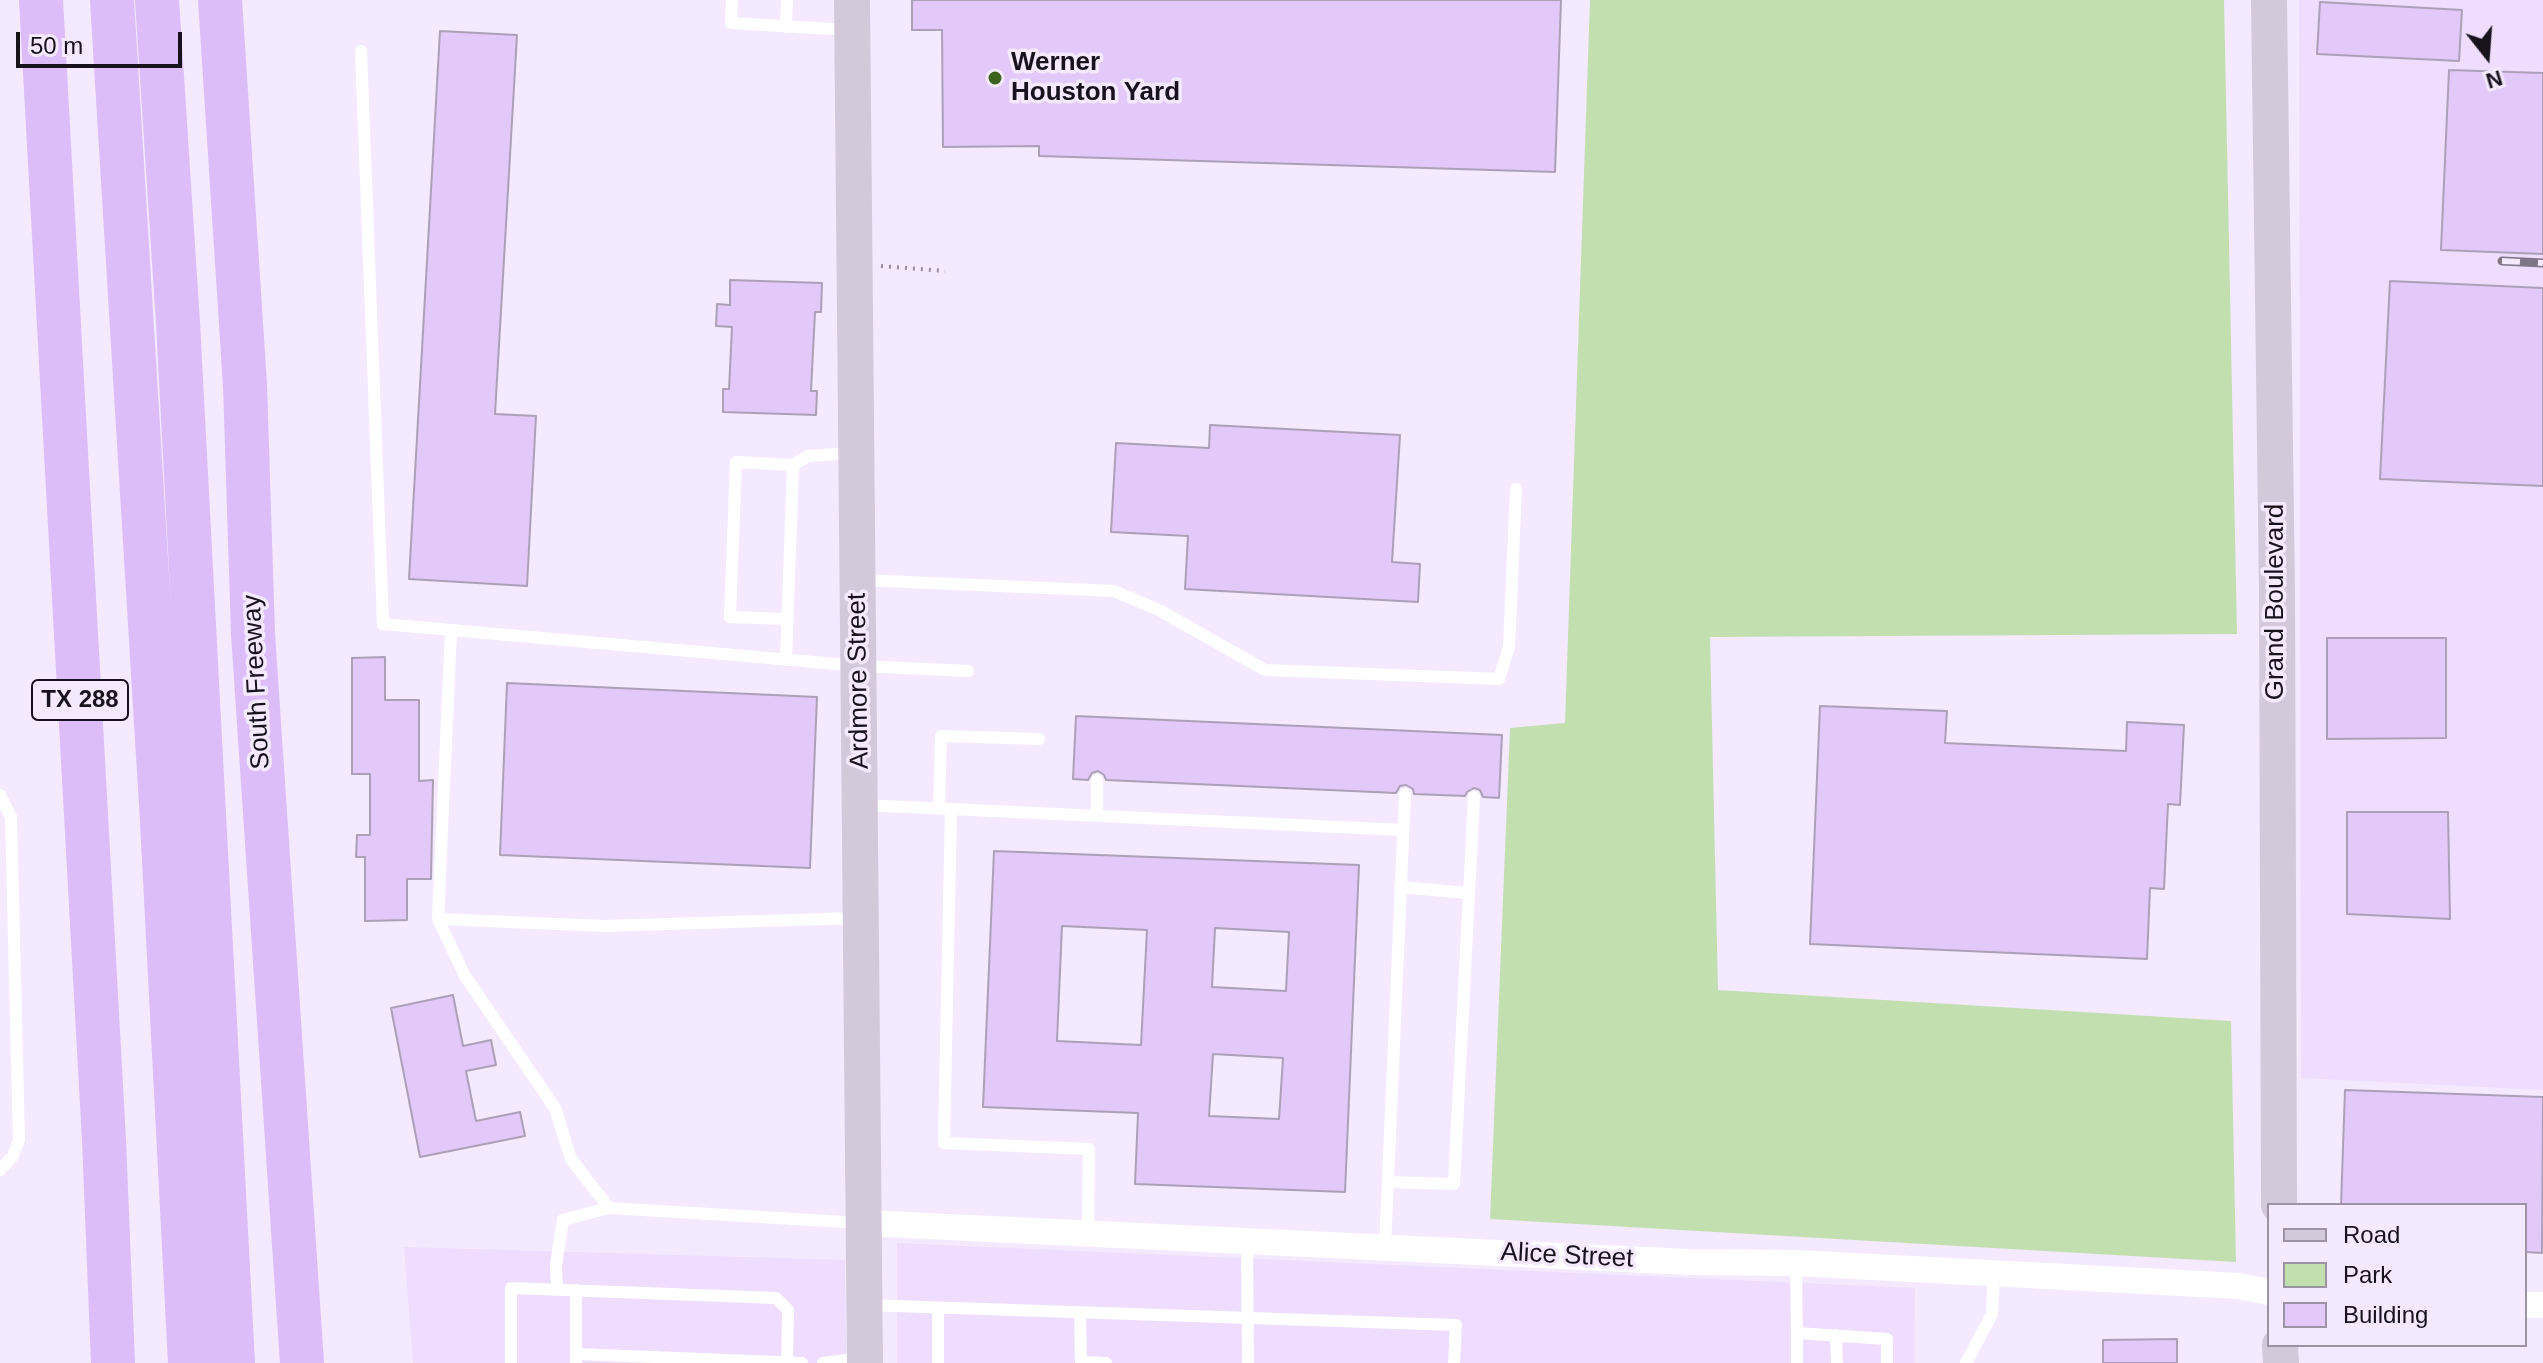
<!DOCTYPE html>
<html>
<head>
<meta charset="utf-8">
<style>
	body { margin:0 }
	#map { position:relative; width:2543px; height:1363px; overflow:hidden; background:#f4e9fe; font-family:Helvetica,sans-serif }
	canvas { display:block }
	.legend { position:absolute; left:2267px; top:1203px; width:260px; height:144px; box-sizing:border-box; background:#f4e9fe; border:2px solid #9c93a3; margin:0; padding:10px 14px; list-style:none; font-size:24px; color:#17121b }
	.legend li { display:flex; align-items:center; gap:16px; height:40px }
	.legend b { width:40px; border:2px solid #9c93a3 }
	.north { position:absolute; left:2447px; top:16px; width:80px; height:80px; -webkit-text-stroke:6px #f4e9fe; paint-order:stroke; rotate:163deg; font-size:22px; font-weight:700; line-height:32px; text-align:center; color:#17121b }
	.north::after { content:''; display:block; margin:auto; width:28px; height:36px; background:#17121b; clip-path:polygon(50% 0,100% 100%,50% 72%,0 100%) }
	.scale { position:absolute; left:16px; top:32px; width:166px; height:36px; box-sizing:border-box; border:4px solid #17121b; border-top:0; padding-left:10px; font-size:24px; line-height:28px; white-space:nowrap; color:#17121b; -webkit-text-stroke:6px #f4e9fe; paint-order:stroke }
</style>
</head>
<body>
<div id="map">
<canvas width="2543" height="1363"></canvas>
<ul class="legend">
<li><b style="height:10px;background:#d3c9db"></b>Road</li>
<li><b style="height:22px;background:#c2dfb0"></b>Park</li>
<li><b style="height:22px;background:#e2c9f9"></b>Building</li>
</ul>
<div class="north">N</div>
<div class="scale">50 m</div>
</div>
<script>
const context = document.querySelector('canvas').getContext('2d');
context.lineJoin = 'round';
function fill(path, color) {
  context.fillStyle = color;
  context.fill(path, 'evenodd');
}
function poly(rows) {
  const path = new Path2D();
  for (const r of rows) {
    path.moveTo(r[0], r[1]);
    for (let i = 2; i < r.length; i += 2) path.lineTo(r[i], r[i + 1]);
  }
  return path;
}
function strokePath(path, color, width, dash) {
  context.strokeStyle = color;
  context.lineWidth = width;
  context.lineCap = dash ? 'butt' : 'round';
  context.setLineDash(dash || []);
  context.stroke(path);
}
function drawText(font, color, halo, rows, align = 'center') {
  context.font = font + ' Helvetica,sans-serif';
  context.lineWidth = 7;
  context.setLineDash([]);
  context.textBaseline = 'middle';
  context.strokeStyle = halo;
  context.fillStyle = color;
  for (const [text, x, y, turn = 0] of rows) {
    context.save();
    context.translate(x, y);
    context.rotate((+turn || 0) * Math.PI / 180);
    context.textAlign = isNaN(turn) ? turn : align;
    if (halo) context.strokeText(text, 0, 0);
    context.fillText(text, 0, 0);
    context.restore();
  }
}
fill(poly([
	[2299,0,2543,0,2543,1090,2301,1078],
	[897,1243,1915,1288,1914,1363,897,1363],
	[404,1247,845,1260,846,1363,413,1363]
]), '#eeddfe');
fill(poly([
	[1590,0,2224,0,2237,634,1710,637,1718,990,2231,1021,2236,1262,1490,1219,1510,728,1565,723]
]), '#c2dfb0');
const building = poly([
	[912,0,1561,0,1555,172,1039,156,1039,146,943,147,942,30,912,30,912,0],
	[2320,2,2462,10,2459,61,2317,54,2320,2],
	[440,31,517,35,495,414,536,416,527,586,409,579,440,31],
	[2449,70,2543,73,2543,254,2441,250,2449,70],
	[730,280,822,283,821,312,815,312,811,391,817,391,816,415,723,412,723,389,729,389,732,327,716,326,717,304,730,305,730,280],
	[2390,281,2543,288,2543,486,2380,479,2390,281],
	[1210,425,1400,435,1392,562,1420,564,1418,602,1185,589,1188,536,1111,532,1116,443,1209,448,1210,425],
	[2327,638,2446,638,2446,738,2327,739,2327,638],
	[385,657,385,700,419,700,419,781,433,780,431,879,407,879,407,920,365,921,365,857,356,857,357,835,370,835,370,774,352,774,352,658,385,657],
	[507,683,817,697,810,868,500,855,507,683],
	[1820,706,1947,711,1945,743,2126,751,2127,722,2184,725,2180,805,2168,804,2164,889,2150,888,2147,959,1810,944,1820,706],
	[1076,716,1502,735,1499,798,1483,797,1480,790,1474,788,1467,792,1465,796,1414,794,1413,789,1406,785,1400,786,1396,793,1106,780,1104,775,1098,771,1092,773,1088,780,1073,779,1076,716],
	[2347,812,2448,812,2450,919,2347,914,2347,812],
	[994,851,1359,865,1345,1192,1135,1184,1138,1113,983,1107,994,851],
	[1062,926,1147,930,1141,1045,1057,1041,1062,926],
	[1215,928,1289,932,1286,991,1212,987,1215,928],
	[1213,1054,1283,1058,1279,1119,1209,1116,1213,1054],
	[453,995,463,1046,491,1040,496,1065,466,1071,476,1121,520,1112,525,1136,420,1157,391,1008,453,995],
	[2345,1090,2543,1097,2542,1253,2525,1252,2525,1205,2341,1205,2345,1090],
	[2177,1339,2177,1363,2103,1363,2103,1340,2177,1339]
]);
fill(building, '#e2c9f9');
strokePath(building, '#aca0b8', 2);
strokePath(poly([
	[881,266,945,271]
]), '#958c9c', 4, [2, 6]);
strokePath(poly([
	[732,0,731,23,849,30],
	[786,27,787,0],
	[361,51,383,624,859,666,968,671],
	[862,580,1114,591,1159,610,1265,670,1499,679,1509,647,1516,489],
	[788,619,730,617,736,462,793,465,808,456,853,453],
	[451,631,438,919,465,976,555,1108,571,1159,609,1208,861,1223],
	[786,660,793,465],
	[0,795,11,817,19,1140,13,1156,0,1170],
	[863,805,1403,830],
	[939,808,941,736,1039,739],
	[951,809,944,1143,1089,1149,1088,1233],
	[1097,816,1097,780],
	[1400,887,1467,893],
	[438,919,604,926,858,918],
	[1388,1182,1454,1184,1474,797],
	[1247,1240,1248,1363],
	[1385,1247,1405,794],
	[1796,1263,1797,1333,1887,1339,1887,1363],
	[557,1289,556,1265,563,1220,609,1208],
	[576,1290,576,1354],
	[866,1305,1456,1325,1454,1363],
	[1080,1312,1081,1362,1106,1363],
	[1836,1335,1837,1363],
	[511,1363,511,1288,776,1298,788,1310,787,1362],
	[576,1363,576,1354,802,1363],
	[823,1363,862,1358],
	[938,1363,938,1308],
	[1797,1363,1797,1333],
	[1966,1363,1992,1314,1994,1274]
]), '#fff', 12);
strokePath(poly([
	[864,1223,1688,1262,1796,1263,2239,1286,2269,1292],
	[2525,1305,2543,1305]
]), '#fff', 26);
strokePath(poly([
	[852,0,865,1363],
	[2269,0,2277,593,2279,1205],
	[2280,1345,2281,1363]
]), '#d3c9db', 36);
strokePath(poly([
	[41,0,104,1140,113,1363],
	[112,0,162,821,190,1363],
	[157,0,178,323,233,1363],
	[220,0,245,385,253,634,302,1363]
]), '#ddbcfa', 44);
const rail = poly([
	[2502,261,2543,263]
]);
strokePath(rail, '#7f7786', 9);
strokePath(rail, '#f4e9fe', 6, [18]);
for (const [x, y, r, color] of [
	[995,78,8,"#3c621b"]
]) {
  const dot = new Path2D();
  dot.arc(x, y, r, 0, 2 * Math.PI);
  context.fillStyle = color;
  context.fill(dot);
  strokePath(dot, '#f4e9fe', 3);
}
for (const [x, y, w] of [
	[80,700,96]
]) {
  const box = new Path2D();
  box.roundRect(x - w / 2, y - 20, w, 40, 6);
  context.fillStyle = '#f4e9fe';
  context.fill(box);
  strokePath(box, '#17121b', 2);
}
drawText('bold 24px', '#17121b', null, [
	["TX 288",80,700]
]);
drawText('bold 26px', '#17121b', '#f4e9fe', [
	["Werner",1011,63],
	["Houston Yard",1011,93]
], 'left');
drawText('26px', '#17121b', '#f4e9fe', [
	["Grand Boulevard",2276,602,-90],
	["Ardmore Street",859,681,-91],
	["South Freeway",257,682,-93],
	["Alice Street",1567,1256,3]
]);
</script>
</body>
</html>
